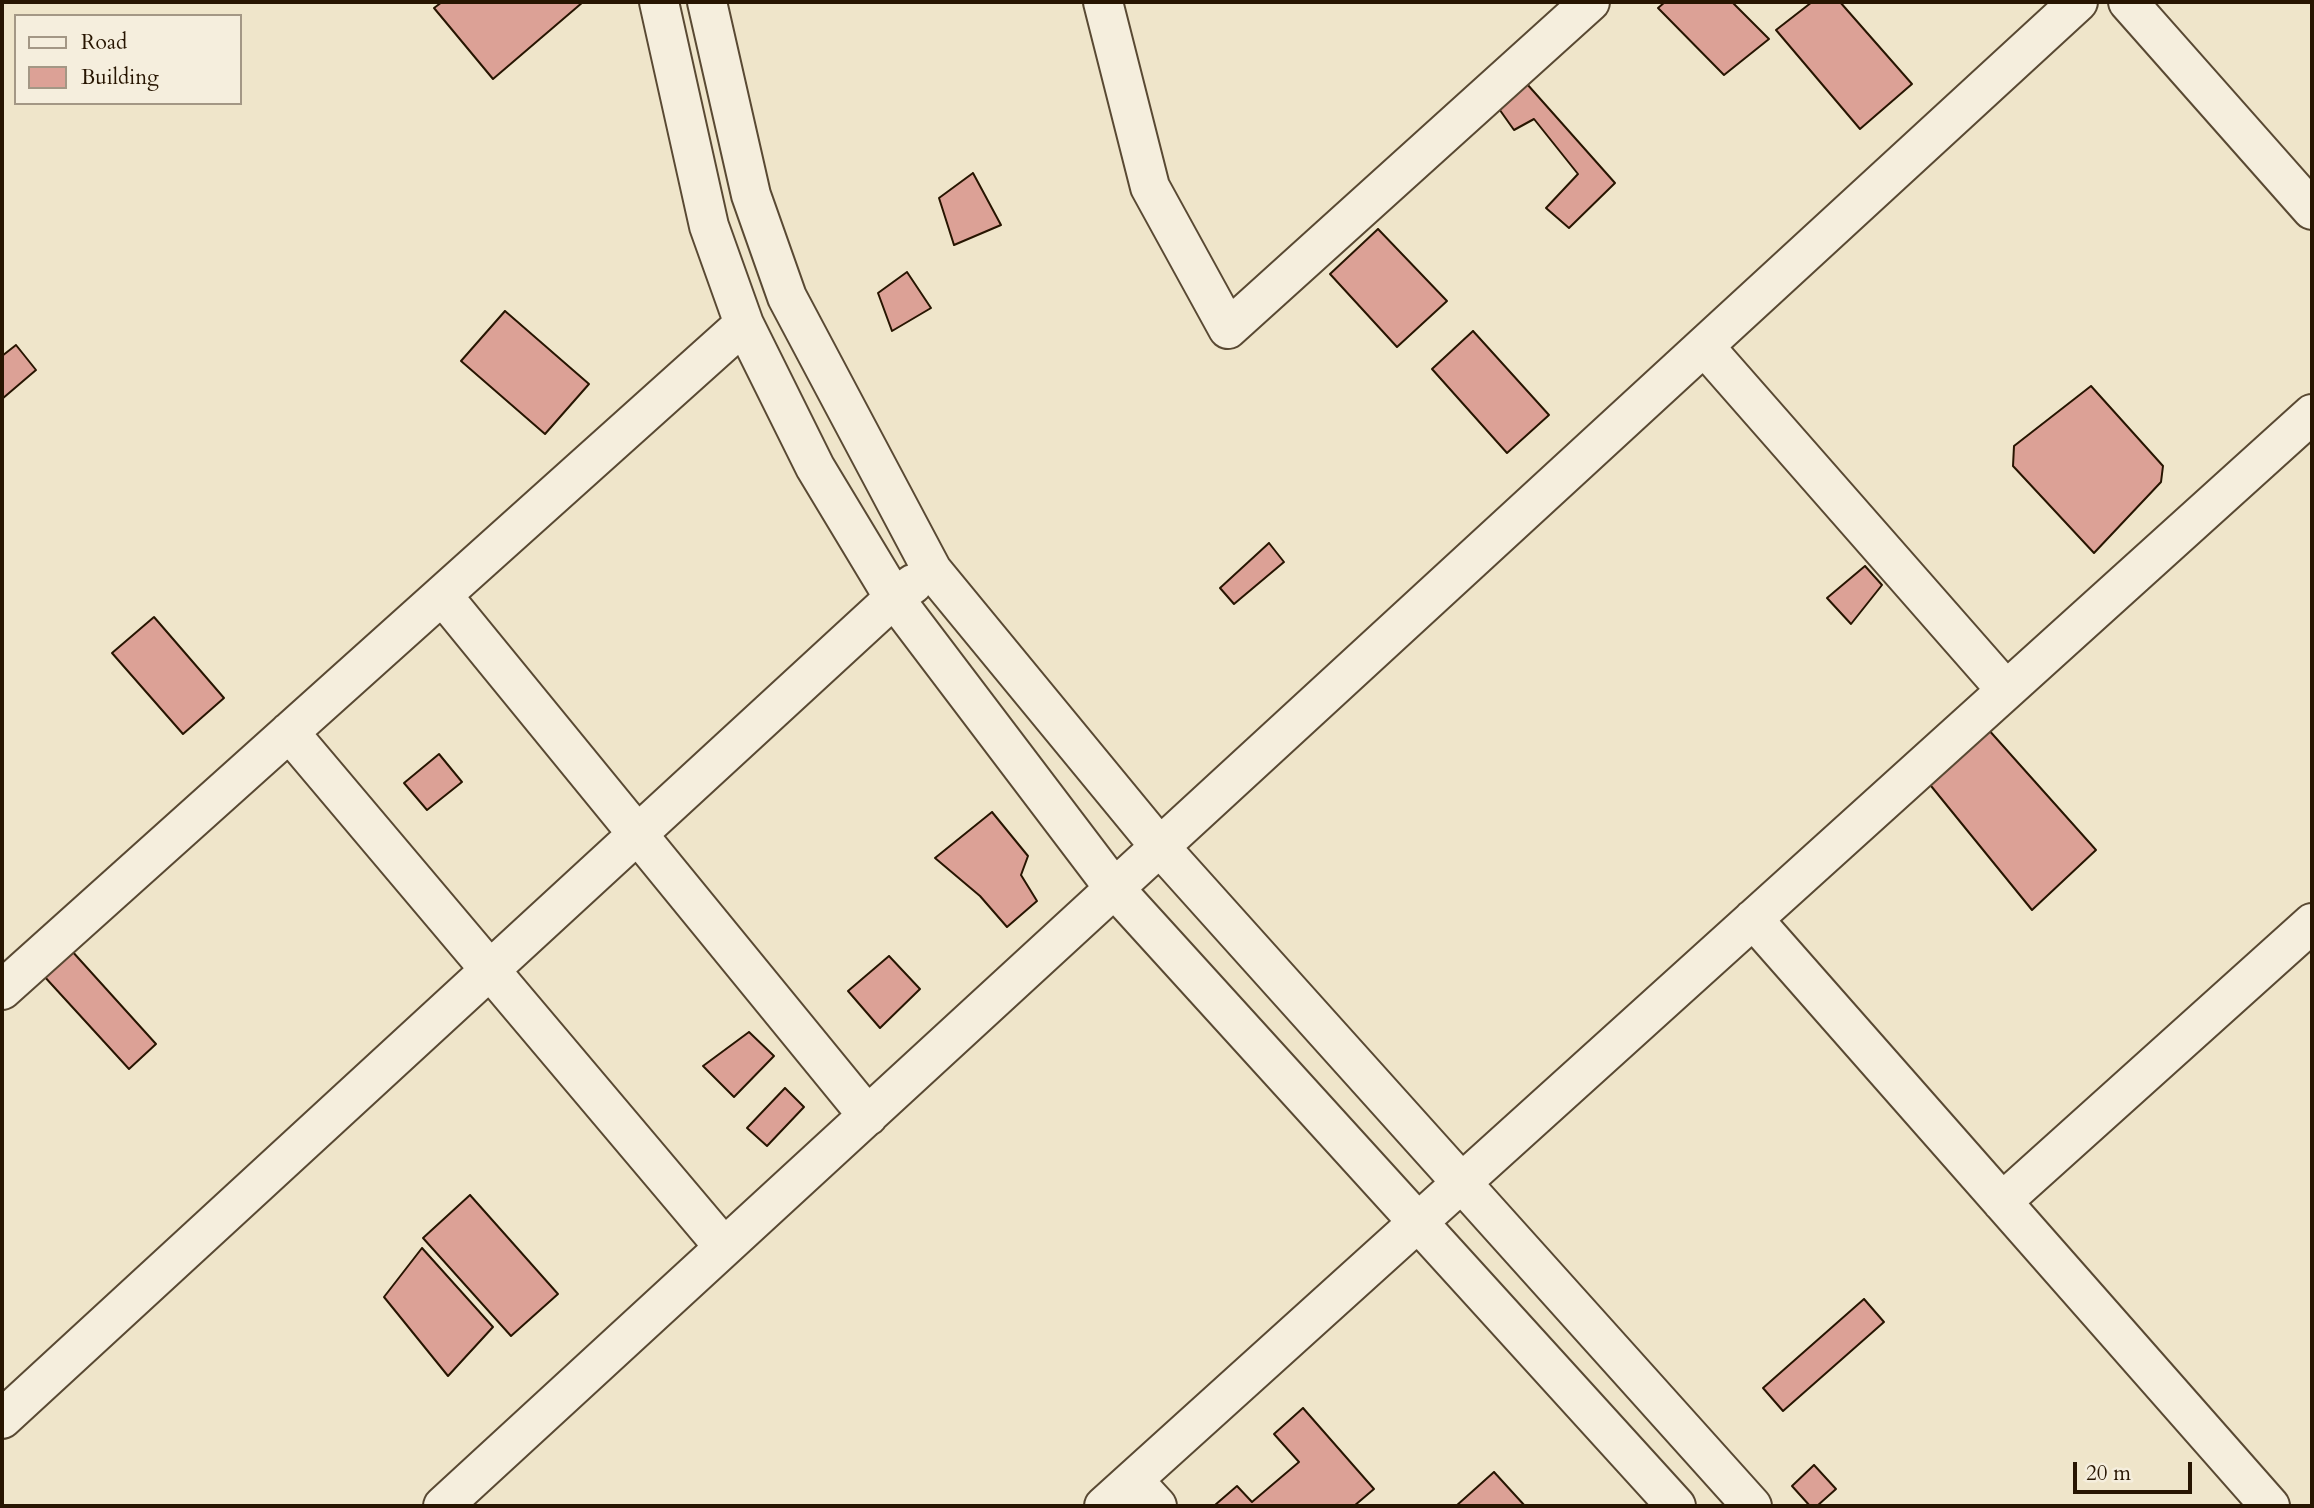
<!DOCTYPE html>
<html>
<head>
<meta charset="utf-8">
<style>
	body { margin:0 }
	#map { position:relative; width:2314px; height:1508px; overflow:hidden; background:#efe5ca; font-family:Cardo,serif }
	canvas { display:block }
	.frame { position:absolute; inset:0; border:4px solid #271501; pointer-events:none }
	.legend { position:absolute; left:14px; top:14px; width:228px; height:91px; box-sizing:border-box; background:#f5eedd; border:2px solid #a39785; margin:0; padding:9px 12px; list-style:none; font-size:21px; color:#271501 }
	.legend li { display:flex; align-items:center; gap:14px; height:35px }
	.legend b { width:35px; border:2px solid #a39785 }
	.scale { position:absolute; left:2073px; top:1462px; width:119px; height:32px; box-sizing:border-box; border:4px solid #271501; border-top:0; padding-left:9px; font-size:21px; line-height:24px; white-space:nowrap; color:#271501; -webkit-text-stroke:5px #f5eedd; paint-order:stroke }
</style>
</head>
<body>
<div id="map">
<canvas width="2314" height="1508"></canvas>
<div class="frame"></div>
<ul class="legend">
<li><b style="height:9px;background:#f5eedd"></b>Road</li>
<li><b style="height:19px;background:#dca196"></b>Building</li>
</ul>
<div class="scale">20 m</div>
</div>
<script>
const context = document.querySelector('canvas').getContext('2d');
context.lineJoin = 'round';
function fill(path, color) {
  context.fillStyle = color;
  context.fill(path, 'evenodd');
}
function poly(rows) {
  const path = new Path2D();
  for (const r of rows) {
    path.moveTo(r[0], r[1]);
    for (let i = 2; i < r.length; i += 2) path.lineTo(r[i], r[i + 1]);
  }
  return path;
}
function strokePath(path, color, width, dash) {
  context.strokeStyle = color;
  context.lineWidth = width;
  context.lineCap = dash ? 'butt' : 'round';
  context.setLineDash(dash || []);
  context.stroke(path);
}
const building = poly([
	[442,2,583,2,493,79,434,8,442,2],
	[1665,2,1732,2,1769,39,1724,75,1658,8,1665,2],
	[1812,2,1840,2,1912,84,1860,129,1776,30,1812,2],
	[1527,84,1615,183,1569,228,1546,208,1578,174,1534,119,1514,130,1497,106,1527,84],
	[973,173,1001,225,954,245,939,198,973,173],
	[1378,229,1447,301,1397,347,1330,274,1378,229],
	[907,272,931,308,892,331,878,293,907,272],
	[505,311,589,384,545,434,461,361,505,311],
	[1473,331,1549,415,1507,453,1432,369,1473,331],
	[16,345,36,370,2,399,2,356,16,345],
	[2091,386,2163,466,2161,482,2094,553,2013,466,2014,446,2091,386],
	[1269,543,1284,562,1234,604,1220,588,1269,543],
	[1865,566,1882,585,1851,624,1827,598,1865,566],
	[154,617,224,698,183,734,112,653,154,617],
	[1987,728,2096,850,2032,910,1927,781,1987,728],
	[439,754,462,782,427,810,404,783,439,754],
	[992,812,1028,856,1021,875,1037,901,1007,927,980,896,935,858,992,812],
	[71,950,156,1044,129,1069,43,975,71,950],
	[889,956,920,989,880,1028,848,991,889,956],
	[749,1032,774,1056,734,1097,703,1066,749,1032],
	[785,1088,804,1107,767,1146,747,1128,785,1088],
	[470,1195,558,1294,511,1336,423,1238,470,1195],
	[422,1248,493,1327,448,1376,384,1297,422,1248],
	[1864,1299,1884,1322,1783,1411,1763,1388,1864,1299],
	[1303,1408,1374,1489,1354,1506,1216,1506,1215,1505,1237,1486,1252,1502,1299,1462,1274,1434,1303,1408],
	[1814,1465,1836,1489,1817,1506,1810,1506,1792,1486,1814,1465],
	[1494,1472,1525,1506,1456,1506,1494,1472]
]);
fill(building, '#dca196');
strokePath(building, '#271501', 2);
const minor = poly([
	[659,2,709,226,744,324,815,467,894,598,1114,888,1676,1506],
	[707,2,751,195,787,297,932,570,1160,847,1752,1506],
	[1103,2,1150,187,1228,329,1590,2],
	[2128,2,2312,210],
	[1704,346,2006,690],
	[442,595,868,1116],
	[289,732,724,1247],
	[1753,919,2270,1506],
	[2,990,744,324],
	[2002,1202,2312,923],
	[2,1419,894,598,913,584],
	[1133,1480,1157,1506],
	[443,1506,2078,2],
	[1104,1506,2312,414]
]);
strokePath(minor, '#594933', 42);
strokePath(minor, '#f5eedd', 38);
</script>
</body>
</html>
